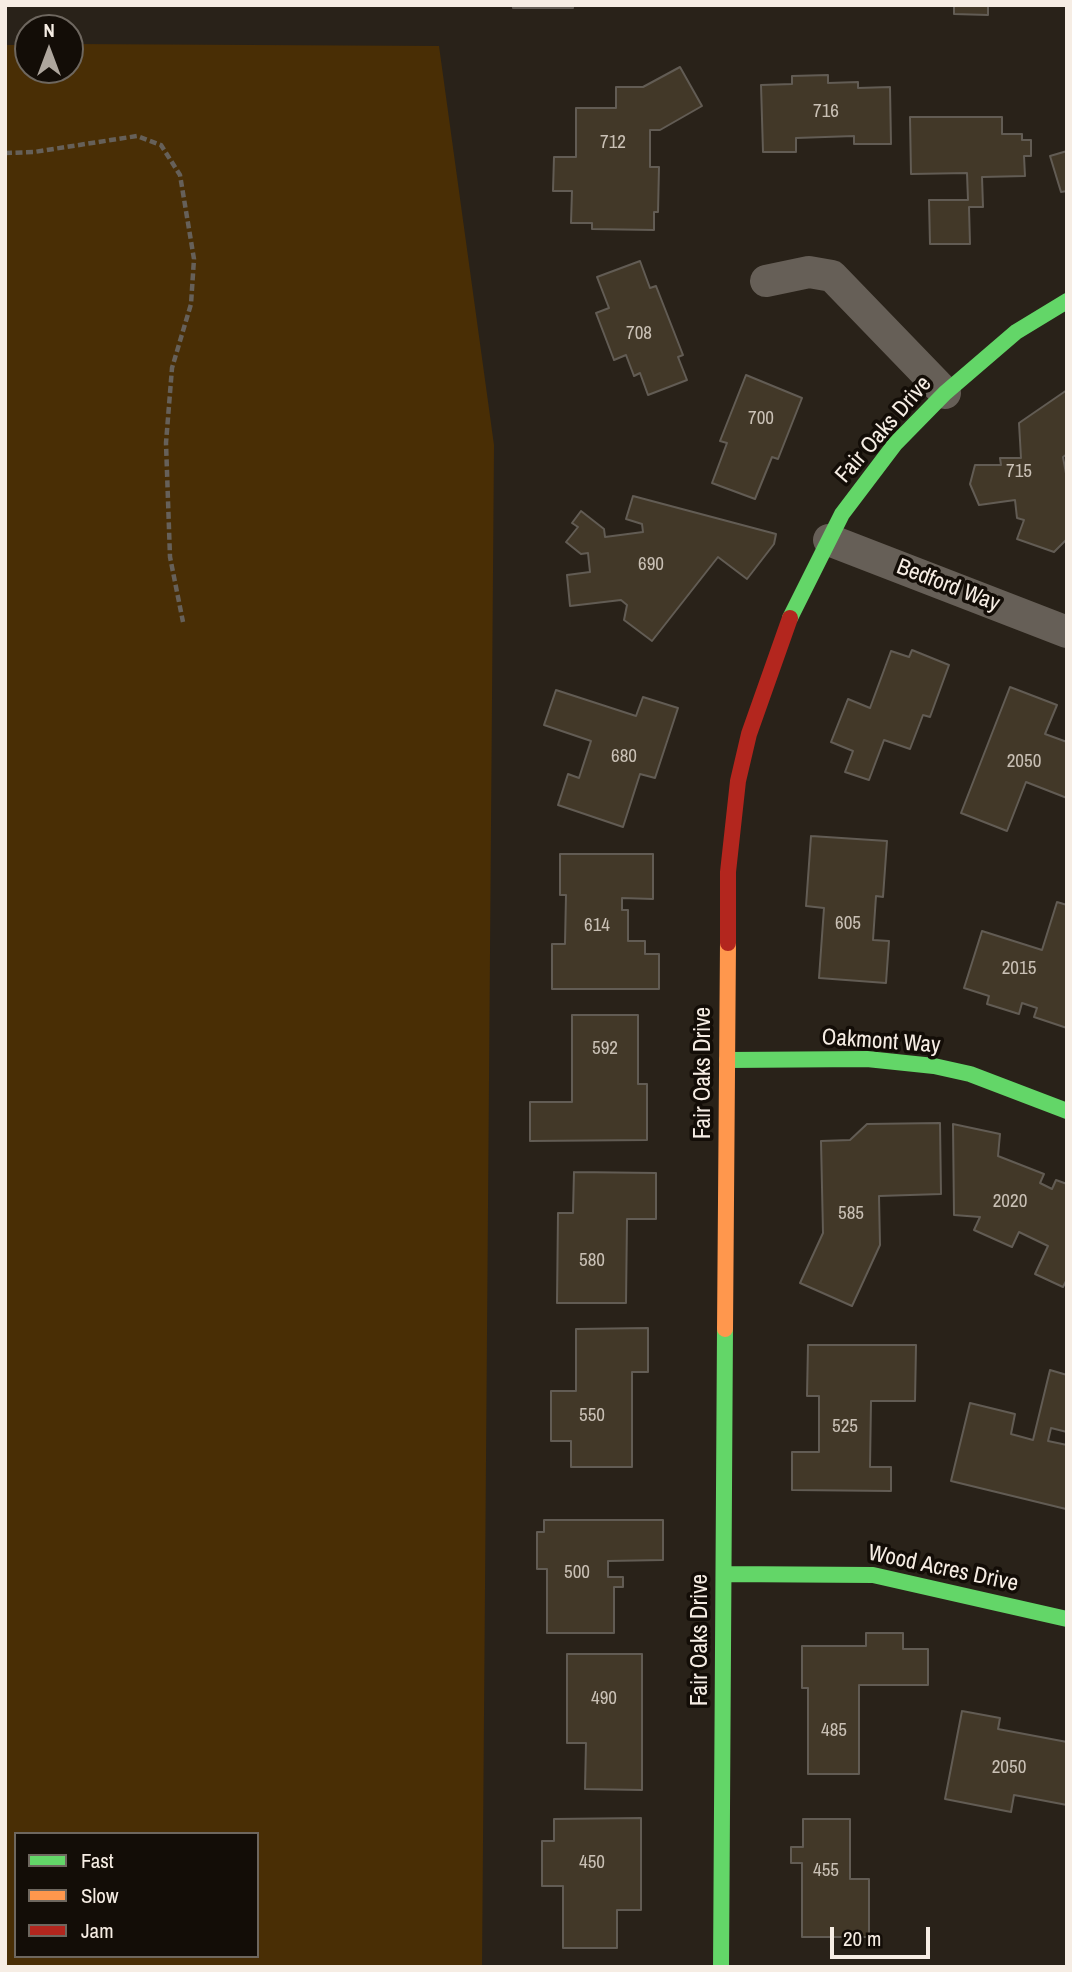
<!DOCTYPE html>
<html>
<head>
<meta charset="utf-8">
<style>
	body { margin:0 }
	#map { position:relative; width:1072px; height:1972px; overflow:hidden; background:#292219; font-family:"Archivo Narrow",sans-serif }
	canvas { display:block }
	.frame { position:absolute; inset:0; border:7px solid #f6ede4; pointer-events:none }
	.legend { position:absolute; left:14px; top:1832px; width:245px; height:126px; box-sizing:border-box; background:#130d07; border:2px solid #6e675f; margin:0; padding:9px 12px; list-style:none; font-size:21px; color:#f6ede4 }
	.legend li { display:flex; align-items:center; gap:14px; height:35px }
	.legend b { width:35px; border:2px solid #6e675f }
	.north { position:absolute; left:14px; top:14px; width:70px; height:70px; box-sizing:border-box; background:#130d07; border:2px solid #6e675f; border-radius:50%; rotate:0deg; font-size:19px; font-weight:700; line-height:28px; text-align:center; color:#f6ede4 }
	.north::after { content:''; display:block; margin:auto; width:24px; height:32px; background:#aea69d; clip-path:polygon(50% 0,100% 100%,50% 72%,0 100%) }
	.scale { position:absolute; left:830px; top:1927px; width:100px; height:32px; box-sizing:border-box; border:4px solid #f6ede4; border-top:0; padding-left:9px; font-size:21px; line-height:24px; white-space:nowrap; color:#f6ede4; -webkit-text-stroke:5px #130d07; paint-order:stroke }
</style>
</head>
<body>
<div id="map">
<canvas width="1072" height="1972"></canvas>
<div class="frame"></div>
<ul class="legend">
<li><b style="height:9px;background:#63d668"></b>Fast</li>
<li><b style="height:9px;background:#ff974d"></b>Slow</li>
<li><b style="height:9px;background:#b3261e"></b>Jam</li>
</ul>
<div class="north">N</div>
<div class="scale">20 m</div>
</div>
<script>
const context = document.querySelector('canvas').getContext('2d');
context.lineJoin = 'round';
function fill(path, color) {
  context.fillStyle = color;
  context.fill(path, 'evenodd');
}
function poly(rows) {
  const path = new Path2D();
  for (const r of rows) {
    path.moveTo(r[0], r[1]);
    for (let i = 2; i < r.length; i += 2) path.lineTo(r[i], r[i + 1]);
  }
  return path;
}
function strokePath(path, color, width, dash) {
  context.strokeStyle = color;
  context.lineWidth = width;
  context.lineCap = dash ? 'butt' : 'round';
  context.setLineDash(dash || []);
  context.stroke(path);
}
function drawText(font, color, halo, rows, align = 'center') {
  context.font = font + ' "Archivo Narrow",sans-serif';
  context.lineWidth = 7;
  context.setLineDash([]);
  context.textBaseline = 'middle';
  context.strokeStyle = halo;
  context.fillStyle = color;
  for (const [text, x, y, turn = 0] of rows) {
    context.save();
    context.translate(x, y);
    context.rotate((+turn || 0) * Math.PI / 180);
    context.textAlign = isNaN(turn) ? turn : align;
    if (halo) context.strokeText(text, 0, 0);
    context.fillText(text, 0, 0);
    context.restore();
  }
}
fill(poly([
	[70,44,439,46,494,445,482,1967,5,1967,5,45,28,45,28,70,70,70],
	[16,1834,257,1834,257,1956,16,1956]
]), '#492e05');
const building = poly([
	[513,5,573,5,573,8,513,8,513,5],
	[954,5,988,5,988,15,954,14,954,5],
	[680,67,702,106,660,130,650,130,650,167,659,167,658,212,654,212,654,230,592,229,592,223,571,223,572,191,553,191,554,157,576,157,576,108,616,108,616,87,643,87,680,67],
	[828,75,828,83,858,82,858,88,890,87,891,144,854,144,854,136,796,138,796,152,763,152,761,85,792,84,792,76,828,75],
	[910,117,1002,117,1002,134,1022,134,1022,140,1031,140,1031,156,1024,156,1025,176,982,177,983,207,969,207,970,244,930,244,929,200,968,200,967,173,911,174,910,117],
	[1067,151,1067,191,1061,192,1050,156,1067,151],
	[640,261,650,288,656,286,683,355,678,357,687,380,648,395,640,373,634,376,626,355,614,360,596,313,609,308,597,277,640,261],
	[746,375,802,398,778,459,772,457,755,499,712,483,727,443,720,441,746,375],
	[1067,390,1067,454,1063,457,1067,479,1067,539,1054,552,1017,539,1024,520,1017,518,1015,500,979,505,970,484,975,465,1001,465,1000,458,1021,458,1019,423,1067,390],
	[633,496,776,534,774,544,747,579,718,557,652,641,624,620,627,605,621,600,570,606,567,575,590,572,588,553,581,554,566,542,578,527,572,523,581,511,604,529,605,537,643,532,642,524,626,519,633,496],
	[912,650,949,665,930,717,923,715,910,749,884,740,869,780,845,772,853,751,831,742,848,699,870,708,891,651,909,657,912,650],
	[1010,687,1057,705,1045,734,1067,742,1067,798,1026,782,1007,831,961,813,1010,687],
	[556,690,636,716,643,697,678,708,655,778,640,774,623,827,558,805,568,774,579,778,591,741,544,725,556,690],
	[811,836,887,841,883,897,876,896,873,940,889,941,886,983,819,978,824,908,806,906,811,836],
	[560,854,653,854,653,899,622,898,622,910,628,910,628,941,645,941,645,954,659,954,659,989,552,989,552,944,565,944,566,895,560,895,560,854],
	[1057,902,1067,905,1067,1028,1034,1017,1037,1008,1022,1003,1019,1014,987,1004,989,996,964,988,982,931,1042,950,1057,902],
	[572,1015,638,1015,638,1084,647,1084,647,1140,530,1141,530,1102,572,1102,572,1015],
	[940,1123,941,1194,879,1196,880,1245,852,1306,800,1283,823,1233,821,1141,850,1140,867,1124,940,1123],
	[953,1124,1000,1134,998,1156,1044,1174,1040,1183,1052,1189,1056,1180,1067,1184,1067,1279,1063,1287,1035,1274,1048,1246,1019,1232,1012,1247,974,1230,980,1217,954,1215,953,1124],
	[574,1172,656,1173,656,1219,627,1219,626,1303,557,1303,558,1213,573,1213,574,1172],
	[648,1328,648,1372,632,1372,632,1467,571,1467,571,1441,551,1441,551,1391,576,1391,576,1329,648,1328],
	[808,1345,916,1345,915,1401,871,1401,870,1467,891,1467,891,1491,792,1490,792,1452,819,1452,819,1396,807,1396,808,1345],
	[1050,1370,1067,1375,1067,1432,1051,1428,1048,1441,1067,1445,1066,1509,951,1481,970,1403,1015,1414,1011,1434,1033,1440,1050,1370],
	[544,1520,663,1520,663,1560,608,1561,608,1577,623,1577,623,1587,614,1587,614,1633,547,1633,547,1569,537,1569,537,1532,544,1532,544,1520],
	[866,1633,903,1633,903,1649,928,1649,928,1685,859,1685,859,1774,808,1774,808,1688,802,1688,802,1646,866,1646,866,1633],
	[567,1654,642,1654,642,1790,585,1789,586,1743,567,1743,567,1654],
	[962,1711,1000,1718,998,1729,1067,1742,1067,1805,1014,1795,1011,1812,945,1799,962,1711],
	[641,1818,641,1910,617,1910,617,1948,563,1948,563,1886,542,1886,542,1841,554,1841,554,1819,641,1818],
	[803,1819,850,1819,850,1879,869,1879,869,1937,802,1937,802,1863,791,1863,791,1847,803,1847,803,1819]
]);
fill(building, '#423828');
strokePath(building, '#625c54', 2);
strokePath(poly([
	[5,153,34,152,137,136,161,145,180,175,194,259,191,304,172,368,166,443,170,557,183,622]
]), '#666059', 4.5, [7, 3.5]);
strokePath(poly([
	[766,281,809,272,832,276,945,393],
	[829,540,1067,632]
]), '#665f57', 32);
strokePath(poly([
	[790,618,842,514,895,444,945,393,1016,332,1067,301],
	[727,1060,867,1059,934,1066,970,1074,1067,1111],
	[724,1574,873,1575,1067,1619],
	[721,1967,725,1329]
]), '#63d668', 16);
strokePath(poly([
	[725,1329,728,943]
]), '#ff974d', 16);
strokePath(poly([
	[728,943,728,872,738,781,749,734,790,618]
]), '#b3261e', 16);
drawText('19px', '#c9c0b5', null, [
	["716",826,112],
	["712",613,143],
	["708",639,334],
	["700",761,419],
	["715",1019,472],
	["690",651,565],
	["680",624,757],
	["2050",1024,762],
	["605",848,924],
	["614",597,926],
	["2015",1019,969],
	["592",605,1049],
	["2020",1010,1202],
	["585",851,1214],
	["580",592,1261],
	["550",592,1416],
	["525",845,1427],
	["500",577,1573],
	["490",604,1699],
	["485",834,1731],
	["2050",1009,1768],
	["450",592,1863],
	["455",826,1871]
]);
drawText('23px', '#f6ede4', '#130d07', [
	["Fair Oaks Drive",884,430,-49],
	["Bedford Way",948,586,21],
	["Oakmont Way",881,1042,4],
	["Fair Oaks Drive",704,1073,-90],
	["Wood Acres Drive",943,1569,12],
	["Fair Oaks Drive",701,1640,-90]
]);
</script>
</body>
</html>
